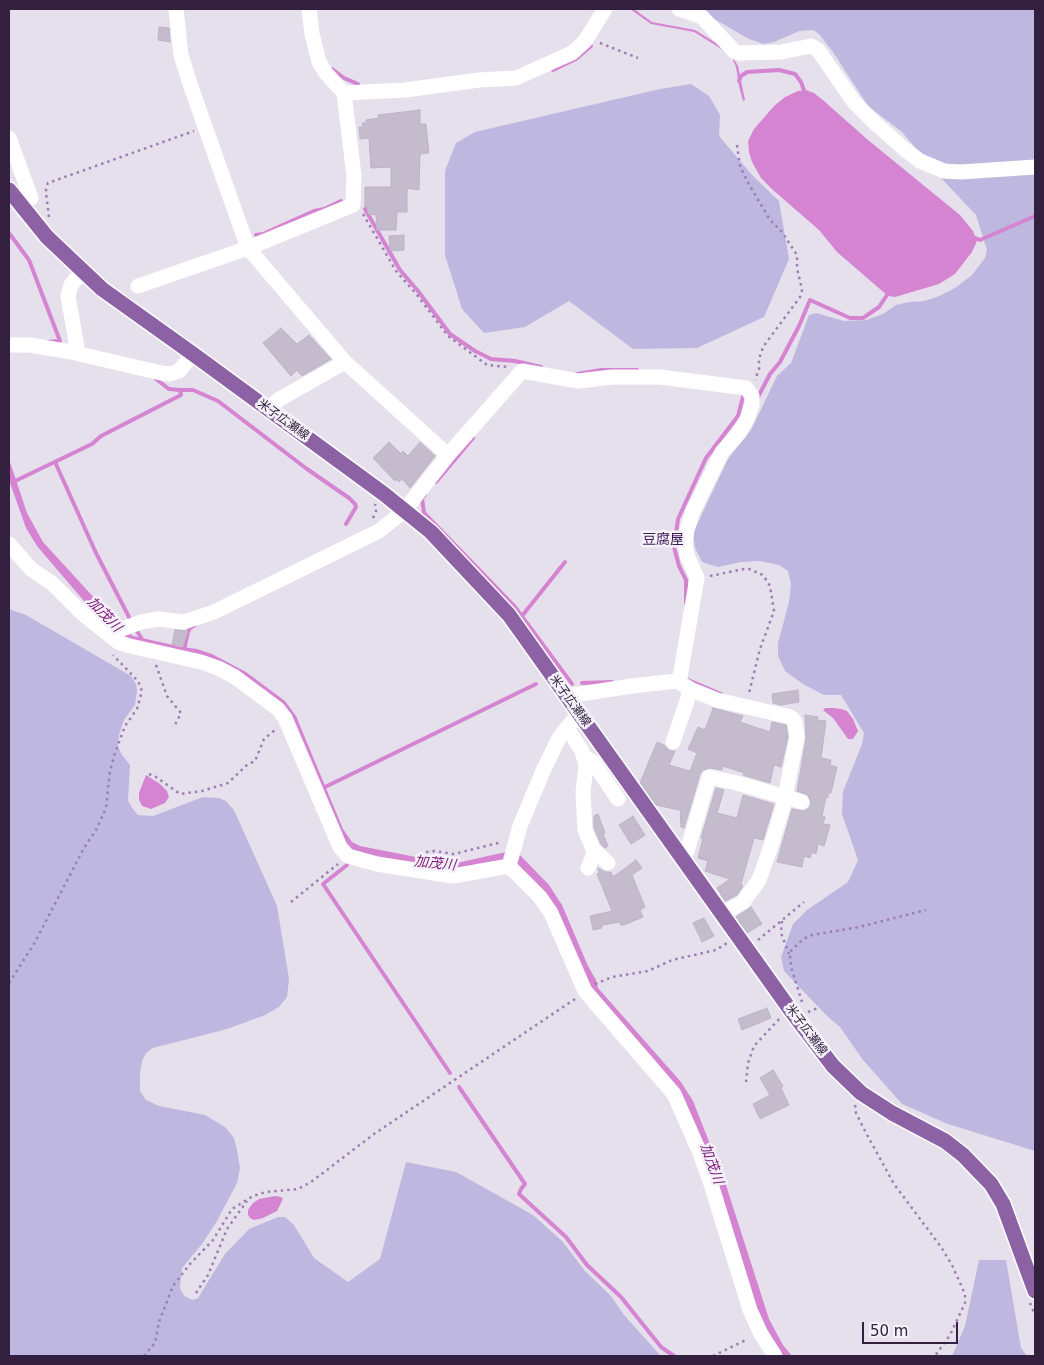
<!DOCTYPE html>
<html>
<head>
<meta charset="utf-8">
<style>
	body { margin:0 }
	#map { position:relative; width:1044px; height:1365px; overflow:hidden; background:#e6e0ec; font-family:"DejaVu Sans",sans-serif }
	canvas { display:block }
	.frame { position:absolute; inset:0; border:10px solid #32203e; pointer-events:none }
	.scale { position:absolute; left:862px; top:1322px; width:96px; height:22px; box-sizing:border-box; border:2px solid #32203e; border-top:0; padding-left:6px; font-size:15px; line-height:18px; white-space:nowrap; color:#32203e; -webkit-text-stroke:4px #f4f1f9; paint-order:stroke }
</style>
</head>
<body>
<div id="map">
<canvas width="1044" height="1365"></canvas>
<div class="frame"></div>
<div class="scale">50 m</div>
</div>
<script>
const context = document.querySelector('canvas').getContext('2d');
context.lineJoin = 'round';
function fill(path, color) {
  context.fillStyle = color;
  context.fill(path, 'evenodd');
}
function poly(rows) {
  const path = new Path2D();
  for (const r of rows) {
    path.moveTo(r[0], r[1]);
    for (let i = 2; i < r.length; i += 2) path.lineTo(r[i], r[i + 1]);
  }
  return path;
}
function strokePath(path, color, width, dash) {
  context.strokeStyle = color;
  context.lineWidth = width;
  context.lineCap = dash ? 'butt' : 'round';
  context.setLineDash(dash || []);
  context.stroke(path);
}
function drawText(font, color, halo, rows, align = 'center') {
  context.font = font + ' "DejaVu Sans","Noto Sans JP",sans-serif';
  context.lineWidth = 5;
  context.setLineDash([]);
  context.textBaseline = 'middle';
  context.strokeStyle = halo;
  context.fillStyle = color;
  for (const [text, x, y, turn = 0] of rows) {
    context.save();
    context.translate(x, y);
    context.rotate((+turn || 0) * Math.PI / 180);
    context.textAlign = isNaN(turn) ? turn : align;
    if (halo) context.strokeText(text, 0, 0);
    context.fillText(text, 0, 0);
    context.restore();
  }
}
fill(poly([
	[697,9,1035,9,1035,1151,948,1124,902,1104,863,1060,840,1027,826,1015,784,971,781,957,793,924,807,910,848,882,858,860,842,814,843,792,862,744,864,733,841,695,824,695,803,684,785,671,778,656,778,643,789,602,791,584,788,571,779,565,760,561,741,562,718,567,702,562,695,548,693,533,728,459,751,430,777,376,791,363,809,315,816,313,844,321,866,320,883,314,896,305,909,302,924,301,937,297,955,288,972,275,985,258,987,250,976,215,942,179,902,132,868,106,833,52,819,34,813,30,799,31,774,42,764,44,749,39],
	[691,84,709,96,720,115,719,136,753,176,779,201,789,259,764,317,697,348,633,349,569,301,525,327,484,333,462,309,445,255,445,171,456,143,475,132,660,89],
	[9,609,26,615,131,676,136,684,137,691,135,705,124,720,119,735,118,746,122,755,130,765,128,800,132,808,138,815,153,816,203,797,219,798,226,801,234,810,277,906,289,979,287,997,279,1007,265,1015,227,1029,153,1048,146,1053,142,1061,140,1074,140,1091,146,1100,159,1106,205,1115,225,1127,234,1138,237,1150,240,1168,237,1183,217,1221,202,1244,182,1268,180,1288,184,1296,193,1300,198,1298,225,1254,249,1229,278,1217,285,1217,294,1225,314,1258,348,1282,380,1259,406,1162,456,1172,533,1215,562,1241,585,1271,611,1296,624,1315,661,1356,9,1356],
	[979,1260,1006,1260,1021,1348,1027,1356,952,1356,965,1326]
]), '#beb7df');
fill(poly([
	[630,9,634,9,652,22,695,30,729,51,738,66,745,100,743,101,739,86,736,67,731,55,723,50,694,32,651,24],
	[806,90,814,93,824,101,868,140,960,215,973,231,977,241,972,252,955,274,939,284,895,297,888,296,837,252,819,230,773,190,761,178,752,162,749,152,748,141,754,129,774,106,785,97,798,91],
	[9,459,27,513,43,542,120,626,133,636,182,647,197,649,212,654,246,672,285,701,296,716,343,829,352,842,360,846,416,857,457,863,510,851,517,852,549,885,562,905,588,966,596,980,598,988,681,1082,693,1101,725,1182,769,1319,783,1345,792,1356,778,1356,770,1345,678,1098,589,992,519,870,468,872,349,852,285,716,256,690,132,643,107,628,37,546,26,528,9,480],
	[834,708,841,709,847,711,853,719,858,731,853,739,848,739,833,718,823,710,825,708],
	[146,775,160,784,167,791,169,797,165,803,151,809,142,806,139,800,139,793],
	[275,1196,281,1197,283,1199,277,1211,263,1218,254,1220,250,1218,248,1215,248,1210,253,1203,259,1199]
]), '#d584d2');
strokePath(poly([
	[332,69,344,78,358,84],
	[553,70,576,59,591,46],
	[739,81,741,76,747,72,779,70,795,74,801,82,805,93],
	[365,209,400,270,418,291,450,334,475,351,491,359,515,361,541,367],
	[9,233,29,260,60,341,48,342],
	[256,235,263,234,314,211,324,209,341,201],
	[973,237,980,240,1035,216],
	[577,374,601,370,637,370],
	[156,379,169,389,180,390],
	[758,397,770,374,780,362,799,326,810,300,850,318,863,318,879,307,889,292],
	[55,462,96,553,129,617],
	[13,482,92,444,101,436,181,395,180,390,193,390,218,401,307,469,349,498,355,504,356,507,346,524],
	[436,482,473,438],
	[425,495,422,498,424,513,515,607,572,684],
	[686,603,686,580,679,566,674,547,678,519,706,458,738,416,744,393],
	[522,616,565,562],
	[135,628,143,641],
	[184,650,188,632,190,628,195,625],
	[688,680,721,694],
	[582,683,612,682],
	[323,788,536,684],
	[347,865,323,884,450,1073],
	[459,1087,525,1184,521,1189,519,1194,566,1237,587,1265,621,1297,661,1347,674,1356]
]), '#d584d2', 4);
const building = poly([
	[159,27,169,28,170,42,158,40,159,27],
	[420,110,420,124,426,124,429,153,420,154,419,190,407,188,407,212,397,212,396,230,377,230,376,215,368,214,367,206,365,207,365,187,391,187,391,167,371,168,369,138,360,139,359,127,363,127,362,123,366,123,366,120,379,118,378,115,420,110],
	[404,235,404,250,390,251,389,236,404,235],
	[281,328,297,344,309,335,331,359,302,376,297,370,291,376,263,343,281,328],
	[389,442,401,454,403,451,408,456,420,442,435,456,410,488,402,479,399,482,396,479,395,481,373,458,389,442],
	[175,630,188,631,183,646,172,644,175,630],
	[798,690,799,702,781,705,773,703,772,694,798,690],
	[713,708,743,716,740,722,770,732,772,722,786,725,788,737,781,767,774,765,770,783,743,775,744,773,723,766,722,770,710,768,703,770,700,774,684,828,681,827,680,808,679,810,656,805,640,783,657,742,664,745,670,751,675,751,669,765,690,771,697,753,688,749,698,727,705,730,713,708],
	[805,715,818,717,817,720,826,721,821,758,831,760,830,765,837,767,831,793,828,793,828,798,826,797,822,816,825,817,823,824,830,825,824,846,818,844,816,854,812,852,810,858,804,856,802,867,777,862,792,809,804,811,809,808,811,804,808,795,797,791,806,739,805,715],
	[716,788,724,790,717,813,737,818,743,795,774,804,763,840,754,838,741,884,743,886,737,895,725,901,717,888,730,879,705,871,708,861,698,858,703,838,701,838,716,788],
	[598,814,605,833,603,834,608,846,605,848,601,844,594,828,594,816,598,814],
	[633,816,645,835,631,844,619,825,633,816],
	[636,860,642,868,632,875,645,907,640,910,643,917,624,925,621,925,620,922,602,925,602,928,593,930,590,916,612,911,597,874,599,874,598,868,605,872,611,872,613,877,636,860],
	[751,907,762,924,747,933,736,917,751,907],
	[704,918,714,936,702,942,693,923,704,918],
	[767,1008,771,1018,742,1030,738,1019,767,1008],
	[773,1070,783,1086,781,1088,789,1105,760,1119,753,1104,770,1095,760,1078,773,1070]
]);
fill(building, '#c4bccd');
strokePath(building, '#bcb2c6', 1);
const major = poly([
	[9,190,47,237,102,289,193,354,384,494,431,532,509,615,789,1008,833,1066,861,1093,892,1113,945,1141,963,1155,991,1184,1003,1204,1035,1291]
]);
strokePath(major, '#fff', 18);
strokePath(poly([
	[600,43,638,58],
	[737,145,740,166,747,181,770,220,782,232,797,255,797,268,802,290,800,297,763,347,759,359,759,369,755,380],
	[363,214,396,271,417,295,448,336,487,365,508,367],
	[49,217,46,193,46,187,48,183,194,131],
	[373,518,376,511,375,504],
	[710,576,744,569,749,569,763,575,770,586,774,611,760,649,749,693],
	[156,665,167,696,181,713,175,725],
	[149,774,156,777,180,794,202,791,228,783,247,765,255,761,264,739,275,730],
	[426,852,434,851,454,854,502,842],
	[291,902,338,864],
	[782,921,781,933,789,954],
	[758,940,804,902],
	[9,983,34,944,84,848,96,830,106,808,110,771,115,753,125,726,137,709,142,691,138,681,113,655],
	[595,984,612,977,648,971,672,960,716,950,727,943],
	[802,1002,792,970,790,958,791,951,803,939,812,935,859,927,926,910],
	[808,1012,818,1008],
	[746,1082,748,1063,754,1046,780,1018],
	[855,1105,856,1113,866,1133,894,1184,941,1247,952,1265,965,1294,965,1303,950,1335,935,1356],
	[196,1293,208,1275,227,1229,247,1201],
	[1030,1303,1035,1315],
	[144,1356,155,1343,159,1322,173,1286,189,1265,213,1240,232,1209,253,1196,266,1192,298,1189,311,1182,374,1134,575,999],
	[713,1356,748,1339]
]), '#9c7eb2', 2.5, [2.5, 4]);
strokePath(poly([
	[176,9,181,55,191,87,248,248,345,362,448,455],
	[679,9,702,17,735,52,739,53,781,52,811,46,818,50,854,102,876,124,903,148,920,161,944,171,961,172,1035,167],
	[344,93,405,90,479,80,516,78,572,53,585,41,605,9],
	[9,138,31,198],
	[138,286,248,248,353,205,354,176,344,93,326,73,319,62,312,34,309,9],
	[9,345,30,345,71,352,161,373,170,374,179,371,193,354],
	[78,353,68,296,71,285,83,271],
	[268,409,278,400,345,362],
	[9,544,31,569,53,584,84,615,118,642,130,646,201,662,218,668,235,677,278,709,285,718,340,847,348,856,377,864,453,876,509,866],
	[109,634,141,622,158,619,184,622,214,612,379,531,404,511,448,455,522,371,578,381,612,377,660,377,746,388,752,396,752,405,747,419,739,433,722,452,693,511,687,530,685,543,687,555,697,578,680,677,677,681,632,686,567,696],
	[677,681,692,690,717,700,791,717,795,722,797,737,785,797],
	[567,728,582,751,586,766,583,792,585,830,593,849,608,863],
	[673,742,687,701,690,689],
	[583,756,593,762,618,799],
	[684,861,709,777,737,783,802,802],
	[509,866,540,897,551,913,585,991,674,1094,700,1153,711,1184,750,1310,761,1334,775,1356],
	[509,866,520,826,543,771,559,738,579,713],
	[588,868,595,851],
	[722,914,743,902,759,880,770,849,786,797]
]), '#fff', 15);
strokePath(major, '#8c62a5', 15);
drawText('12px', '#32203e', '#f4f1f9', [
	["米子広瀬線",283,420,36],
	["米子広瀬線",570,701,54],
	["米子広瀬線",806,1030,53]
]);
drawText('14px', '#3e1a51', '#f4f1f9', [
	["豆腐屋",663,540]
]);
drawText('italic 14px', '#7e1679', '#f4f1f9', [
	["加茂川",104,615,46],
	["加茂川",435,864,6],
	["加茂川",711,1164,70]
]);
</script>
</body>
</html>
